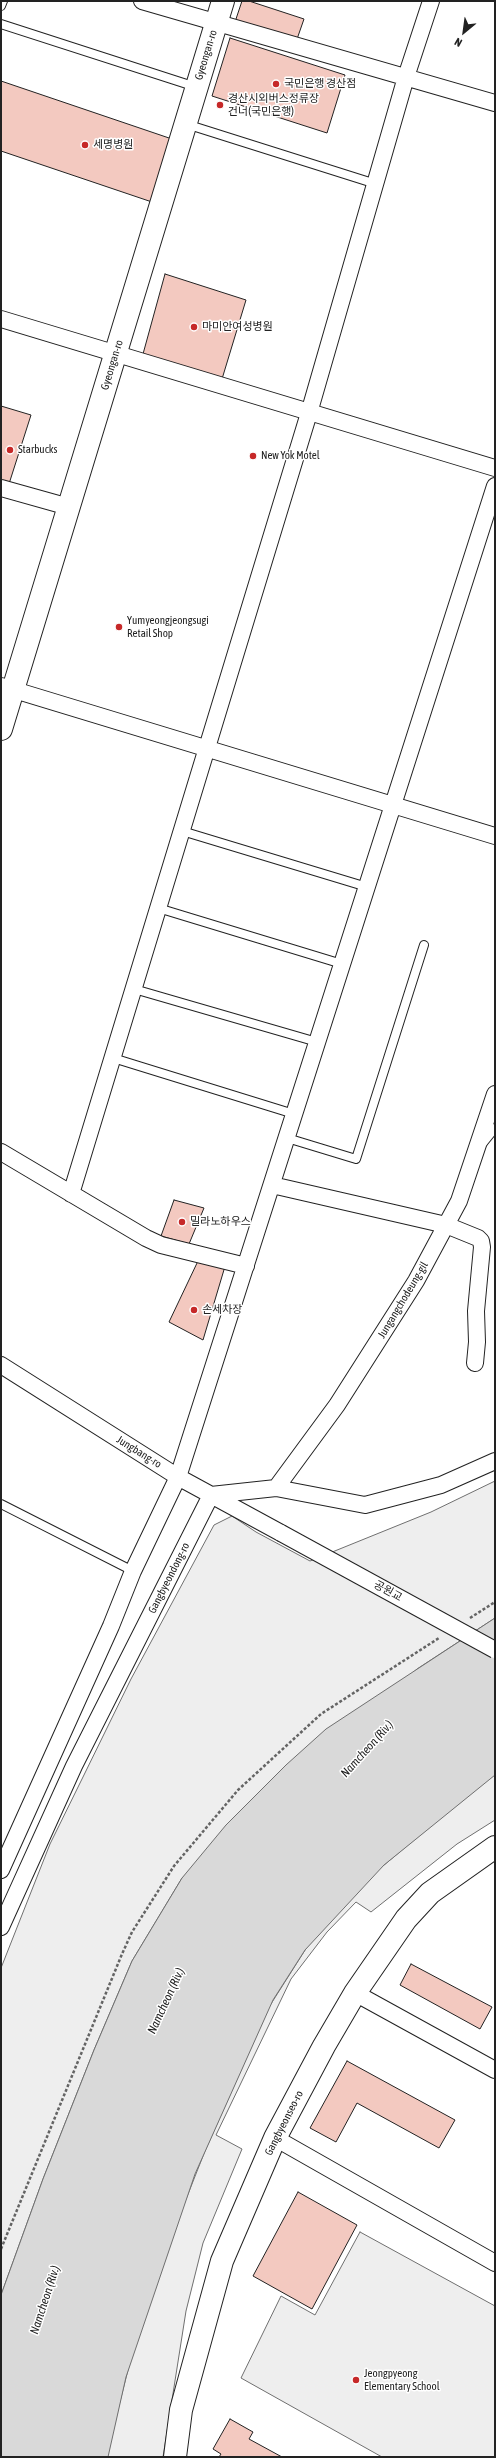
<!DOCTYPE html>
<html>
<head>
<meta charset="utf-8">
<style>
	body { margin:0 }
	#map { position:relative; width:496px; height:2458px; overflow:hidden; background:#fff; font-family:"Asap Condensed",sans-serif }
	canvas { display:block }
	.frame { position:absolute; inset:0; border:2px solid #222; pointer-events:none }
	.north { position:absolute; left:444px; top:12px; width:40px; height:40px; -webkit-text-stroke:3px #fff; paint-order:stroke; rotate:209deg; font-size:11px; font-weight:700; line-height:16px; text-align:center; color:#222 }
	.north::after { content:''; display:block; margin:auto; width:14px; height:18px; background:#222; clip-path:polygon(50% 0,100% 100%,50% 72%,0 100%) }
</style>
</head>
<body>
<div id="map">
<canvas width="496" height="2458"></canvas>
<div class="frame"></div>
<div class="north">N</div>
</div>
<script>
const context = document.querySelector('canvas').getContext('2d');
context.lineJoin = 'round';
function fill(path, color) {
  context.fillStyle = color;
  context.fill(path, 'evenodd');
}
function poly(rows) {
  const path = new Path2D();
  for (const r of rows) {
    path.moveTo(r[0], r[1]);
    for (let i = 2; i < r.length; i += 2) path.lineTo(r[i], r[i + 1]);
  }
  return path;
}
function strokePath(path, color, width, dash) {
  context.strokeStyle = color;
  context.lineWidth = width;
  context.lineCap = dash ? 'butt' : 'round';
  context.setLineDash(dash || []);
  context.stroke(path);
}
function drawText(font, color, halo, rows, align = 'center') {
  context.font = font + ' "Asap Condensed","Noto Sans KR",sans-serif';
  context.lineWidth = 3;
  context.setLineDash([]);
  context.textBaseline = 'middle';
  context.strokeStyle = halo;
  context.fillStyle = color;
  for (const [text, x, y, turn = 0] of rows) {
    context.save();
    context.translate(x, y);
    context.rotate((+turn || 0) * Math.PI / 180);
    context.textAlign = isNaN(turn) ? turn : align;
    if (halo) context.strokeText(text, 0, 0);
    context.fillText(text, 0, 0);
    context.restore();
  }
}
const green = poly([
	[495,1481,495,1618,417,1669,182,1878,132,1961,94,2050,43,2179,1,2295,1,1968,50,1844,82,1779,131,1679,214,1525,232,1516,256,1532,310,1561,431,1512,495,1481],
	[495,1772,495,1820,457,1844,371,1912,356,1902,327,1932,291,1979,216,2135,242,2149,203,2243,186,2311,163,2457,106,2457,130,2362,177,2222,205,2151,269,2007,307,1947,371,1876,495,1772],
	[360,2232,495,2306,495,2457,382,2457,241,2378,281,2296,315,2315,360,2232]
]);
fill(green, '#eee');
strokePath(green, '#6f6f6f', 1);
const water = poly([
	[495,1618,495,1775,384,1865,305,1950,273,2000,195,2174,126,2377,108,2457,1,2457,1,2295,43,2179,94,2050,132,1961,182,1878,226,1825,286,1765,326,1729,495,1618]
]);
fill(water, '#d9d9d9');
strokePath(water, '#6f6f6f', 1);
const building = poly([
	[242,1,249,1,304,19,296,42,235,22,242,1],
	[230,38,345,75,327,133,212,96,230,38],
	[1,81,172,139,152,202,1,151,1,81],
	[165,274,246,300,222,379,143,354,165,274],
	[1,406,31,415,8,487,1,485,1,406],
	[174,1200,204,1208,189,1244,161,1236,174,1200],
	[198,1261,226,1263,203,1340,169,1322,198,1261],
	[411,1964,492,2007,480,2029,400,1985,411,1964],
	[347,2061,455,2120,439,2148,357,2103,336,2142,310,2128,347,2061],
	[298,2192,357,2225,312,2309,253,2276,298,2192],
	[230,2419,253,2432,249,2439,282,2457,219,2457,221,2454,213,2449,230,2419]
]);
fill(building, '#f3c9c0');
strokePath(building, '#222', 1);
const lane = poly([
	[1,6,3,1],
	[1,24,196,87],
	[186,124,376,184],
	[182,831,367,887],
	[158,908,342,964],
	[134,989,317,1042],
	[113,1058,294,1114],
	[287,1138,356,1159,424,945],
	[483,1143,495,1128],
	[1,1504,133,1571]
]);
const street = poly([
	[142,1,495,103],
	[1,319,495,468],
	[1,488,69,507],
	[1,686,495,836],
	[1,1152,146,1238,161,1245,246,1266],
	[272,1185,446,1225,478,1238,481,1241,482,1247,476,1311,477,1342,475,1363],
	[71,1194,309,413,406,77,431,1],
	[1,1365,178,1477,281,1533],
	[276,1488,337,1405,416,1281,459,1201,495,1094],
	[1,1870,111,1626,133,1571,178,1477,495,486],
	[1,1927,74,1766,211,1495,276,1488,365,1505,441,1485,495,1461],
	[355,1993,495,2070],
	[275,2138,495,2263]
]);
const secondary = poly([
	[175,2457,181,2410,222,2261,275,2138,324,2046,355,1993,406,1919,430,1893,495,1847]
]);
const primary = poly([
	[1,729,223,1]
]);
strokePath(lane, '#222', 10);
strokePath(street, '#222', 18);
strokePath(secondary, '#222', 24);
strokePath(primary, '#222', 24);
strokePath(poly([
	[470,1618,495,1602],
	[1,2249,122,1954,132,1932,174,1866,238,1790,321,1714,439,1638]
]), '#646464', 2.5, [3, 2]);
strokePath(lane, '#fff', 8);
strokePath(street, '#fff', 16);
strokePath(secondary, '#fff', 22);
strokePath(primary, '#fff', 22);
const streetBridge = poly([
	[281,1533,495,1650]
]);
strokePath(streetBridge, '#222', 18, []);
strokePath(streetBridge, '#fff', 16);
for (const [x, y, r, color] of [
	[276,84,4,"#c62828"],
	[220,105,4,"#c62828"],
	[85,145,4,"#c62828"],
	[194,327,4,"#c62828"],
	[10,450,4,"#c62828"],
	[253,456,4,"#c62828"],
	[119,627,4,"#c62828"],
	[182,1222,4,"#c62828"],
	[194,1310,4,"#c62828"],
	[356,2380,4,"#c62828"]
]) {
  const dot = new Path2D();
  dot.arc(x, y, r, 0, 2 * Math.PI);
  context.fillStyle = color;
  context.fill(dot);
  strokePath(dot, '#fff', 1.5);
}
drawText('11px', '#222', '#fff', [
	["Gyeongan-ro",206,55,-73],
	["Gyeongan-ro",112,365,-73],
	["Jungangchodeung-gil",403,1300,-59],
	["Jungbang-ro",139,1452,32],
	["Gangbyeondong-ro",169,1578,-63],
	["공원교",388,1591,29],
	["Gangbyeonseo-ro",284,2123,-63]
]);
drawText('11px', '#222', '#fff', [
	["국민은행 경산점",284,84],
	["경산시외버스정류장",228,99],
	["건너(국민은행)",228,112],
	["세명병원",93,145],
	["마미안여성병원",202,327],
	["Starbucks",18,450],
	["New Yok Motel",261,456],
	["Yumyeongjeongsugi",127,621],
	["Retail Shop",127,634],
	["밀라노하우스",190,1222],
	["손세차장",202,1310],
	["Jeongpyeong",364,2374],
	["Elementary School",364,2387]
], 'left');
drawText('italic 12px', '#222', '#fff', [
	["Namcheon (Riv.)",367,1749,-48],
	["Namcheon (Riv.)",166,2001,-65],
	["Namcheon (Riv.)",45,2300,-72]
]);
</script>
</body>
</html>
